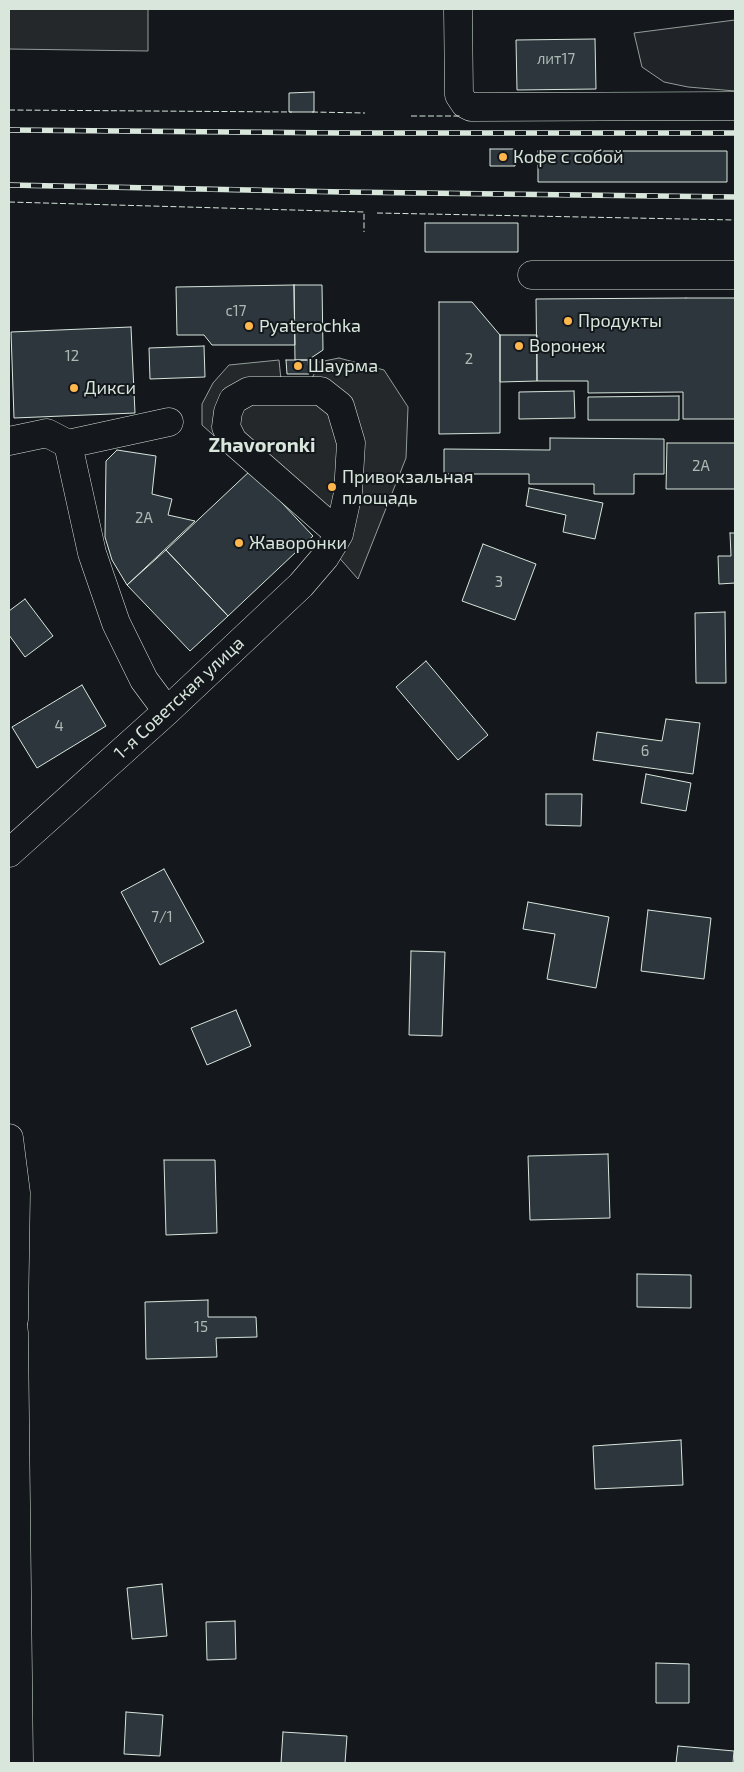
<!DOCTYPE html>
<html>
<head>
<meta charset="utf-8">
<style>
	body { margin:0 }
	#map { position:relative; width:744px; height:1772px; overflow:hidden; background:#14181c; font-family:"Exo 2",sans-serif }
	canvas { display:block }
	.frame { position:absolute; inset:0; border:10px solid #d8e6dc; pointer-events:none }
</style>
</head>
<body>
<div id="map">
<canvas width="744" height="1772"></canvas>
<div class="frame"></div>
</div>
<script>
const context = document.querySelector('canvas').getContext('2d');
context.lineJoin = 'round';
function fill(path, color) {
  context.fillStyle = color;
  context.fill(path, 'evenodd');
}
function poly(rows) {
  const path = new Path2D();
  for (const r of rows) {
    path.moveTo(r[0], r[1]);
    for (let i = 2; i < r.length; i += 2) path.lineTo(r[i], r[i + 1]);
  }
  return path;
}
function strokePath(path, color, width, dash) {
  context.strokeStyle = color;
  context.lineWidth = width;
  context.lineCap = dash ? 'butt' : 'round';
  context.setLineDash(dash || []);
  context.stroke(path);
}
function drawText(font, color, halo, rows, align = 'center') {
  context.font = font + ' "Exo 2",sans-serif';
  context.lineWidth = 4;
  context.setLineDash([]);
  context.textBaseline = 'middle';
  context.strokeStyle = halo;
  context.fillStyle = color;
  for (const [text, x, y, turn = 0] of rows) {
    context.save();
    context.translate(x, y);
    context.rotate((+turn || 0) * Math.PI / 180);
    context.textAlign = isNaN(turn) ? turn : align;
    if (halo) context.strokeText(text, 0, 0);
    context.fillText(text, 0, 0);
    context.restore();
  }
}
const green = poly([
	[735,20,735,91,688,87,664,82,642,67,634,33,735,20]
]);
fill(green, '#202428');
strokePath(green, '#939e99', 1);
const parking = poly([
	[9,9,148,9,148,51,9,49,9,9],
	[339,358,384,370,408,407,406,458,358,579,298,511,202,425,202,404,213,383,229,365,279,360,281,380,311,381,319,362,339,358]
]);
fill(parking, '#24282b');
strokePath(parking, '#939e99', 1);
const building = poly([
	[595,39,596,89,517,90,516,40,595,39],
	[314,92,314,112,289,112,289,93,314,92],
	[490,149,515,149,515,166,490,166,490,149],
	[538,151,727,151,727,182,538,182,538,151],
	[425,223,518,223,518,252,425,252,425,223],
	[294,285,295,345,212,345,204,335,177,335,176,287,294,285],
	[294,285,322,285,323,350,308,360,295,360,294,285],
	[686,298,735,298,735,419,683,419,683,392,588,393,588,381,537,381,536,299,686,298],
	[439,302,472,302,500,335,500,433,439,434,439,302],
	[131,327,135,413,14,418,11,332,131,327],
	[500,335,537,335,537,381,500,382,500,335],
	[204,346,205,377,150,379,149,348,204,346],
	[286,360,308,360,309,374,287,374,286,360],
	[574,391,575,418,519,419,519,392,574,391],
	[679,396,679,420,588,420,588,397,679,396],
	[550,438,664,439,664,474,634,474,634,494,594,494,594,484,529,484,529,474,444,474,444,449,550,450,550,438],
	[667,443,735,443,735,489,666,489,667,443],
	[117,450,156,456,152,494,172,499,168,515,195,521,127,585,112,560,105,537,106,461,117,450],
	[251,470,313,536,228,616,166,550,251,470],
	[529,488,603,503,595,539,563,532,566,515,526,506,529,488],
	[730,533,735,533,735,583,719,584,718,556,731,556,730,533],
	[483,544,536,564,515,620,462,601,483,544],
	[166,550,228,616,190,651,127,585,166,550],
	[25,599,53,636,25,657,9,635,9,611,25,599],
	[725,612,726,683,696,683,695,613,725,612],
	[426,661,488,735,458,760,396,687,426,661],
	[82,685,106,726,37,768,12,727,82,685],
	[666,719,700,723,693,774,593,760,597,732,662,741,666,719],
	[646,774,691,783,686,811,641,803,646,774],
	[546,794,582,794,581,826,546,825,546,794],
	[164,869,204,942,160,965,121,892,164,869],
	[528,902,609,917,596,988,547,979,555,934,523,929,528,902],
	[648,910,711,918,704,979,641,971,648,910],
	[411,951,445,952,442,1036,409,1035,411,951],
	[236,1010,251,1046,207,1065,191,1028,236,1010],
	[608,1154,610,1218,530,1220,528,1156,608,1154],
	[164,1160,215,1160,217,1233,166,1235,164,1160],
	[637,1274,691,1275,691,1308,637,1307,637,1274],
	[208,1300,208,1317,256,1317,257,1337,216,1338,217,1357,146,1359,145,1302,208,1300],
	[681,1440,683,1485,595,1489,593,1446,681,1440],
	[162,1584,167,1636,132,1639,127,1588,162,1584],
	[235,1621,236,1659,207,1660,206,1622,235,1621],
	[656,1663,689,1664,689,1703,656,1703,656,1663],
	[126,1712,163,1715,160,1756,124,1754,126,1712],
	[283,1732,347,1736,345,1763,281,1763,283,1732],
	[678,1746,734,1751,733,1763,676,1763,678,1746]
]);
fill(building, '#2c363c');
strokePath(building, '#d8e6dc', 1);
const minor = poly([
	[458,9,459,95,465,104,471,107,735,106],
	[532,275,735,275],
	[9,441,47,433,68,444,92,553,116,623,144,680,167,711],
	[68,444,169,422],
	[9,853,167,711,301,585,325,557,339,534,348,493,351,443,340,406,321,391,249,391,233,400,228,412,226,427,233,441,339,534],
	[9,1138,16,1193,14,1319]
]);
const major = poly([
	[9,1294,14,1333,19,1763]
]);
strokePath(minor, '#d8e6dc', 29);
strokePath(major, '#d8e6dc', 29);
strokePath(minor, '#14181c', 28);
strokePath(major, '#14181c', 28);
const rail = poly([
	[9,130,344,133,735,133],
	[9,185,343,192,735,197]
]);
strokePath(rail, '#d8e6dc', 5.5);
strokePath(rail, '#14181c', 4, [11]);
strokePath(poly([
	[9,110,292,112],
	[312,112,365,113],
	[411,116,461,116],
	[9,202,364,212,364,232],
	[377,213,735,220]
]), '#d8e6dc', 1, [6, 2.5]);
for (const [x, y, r, color] of [
	[503,157,5,"#ffb74d"],
	[568,321,5,"#ffb74d"],
	[249,326,5,"#ffb74d"],
	[519,346,5,"#ffb74d"],
	[298,366,5,"#ffb74d"],
	[74,388,5,"#ffb74d"],
	[332,487,5,"#ffb74d"],
	[239,543,5,"#ffb74d"]
]) {
  const dot = new Path2D();
  dot.arc(x, y, r, 0, 2 * Math.PI);
  context.fillStyle = color;
  context.fill(dot);
  strokePath(dot, '#14181c', 2);
}
drawText('15px', '#adbab4', null, [
	["лит17",556,59],
	["с17",236,311],
	["12",72,356],
	["2",469,359],
	["2А",701,466],
	["2А",144,518],
	["3",499,582],
	["4",59,726],
	["6",645,751],
	["7/1",162,917],
	["15",201,1327]
]);
drawText('18px', '#d8e6dc', '#14181c', [
	["Кофе с собой",513,157],
	["Продукты",578,321],
	["Pyaterochka",259,326],
	["Воронеж",529,346],
	["Шаурма",308,366],
	["Дикси",84,388],
	["Привокзальная",342,477],
	["площадь",342,498],
	["Жаворонки",249,543]
], 'left');
drawText('18px', '#d8e6dc', '#14181c', [
	["1-я Советская улица",179,698,-43]
]);
drawText('bold 20px', '#d8e6dc', '#14181c', [
	["Zhavoronki",262,445]
]);
</script>
</body>
</html>
